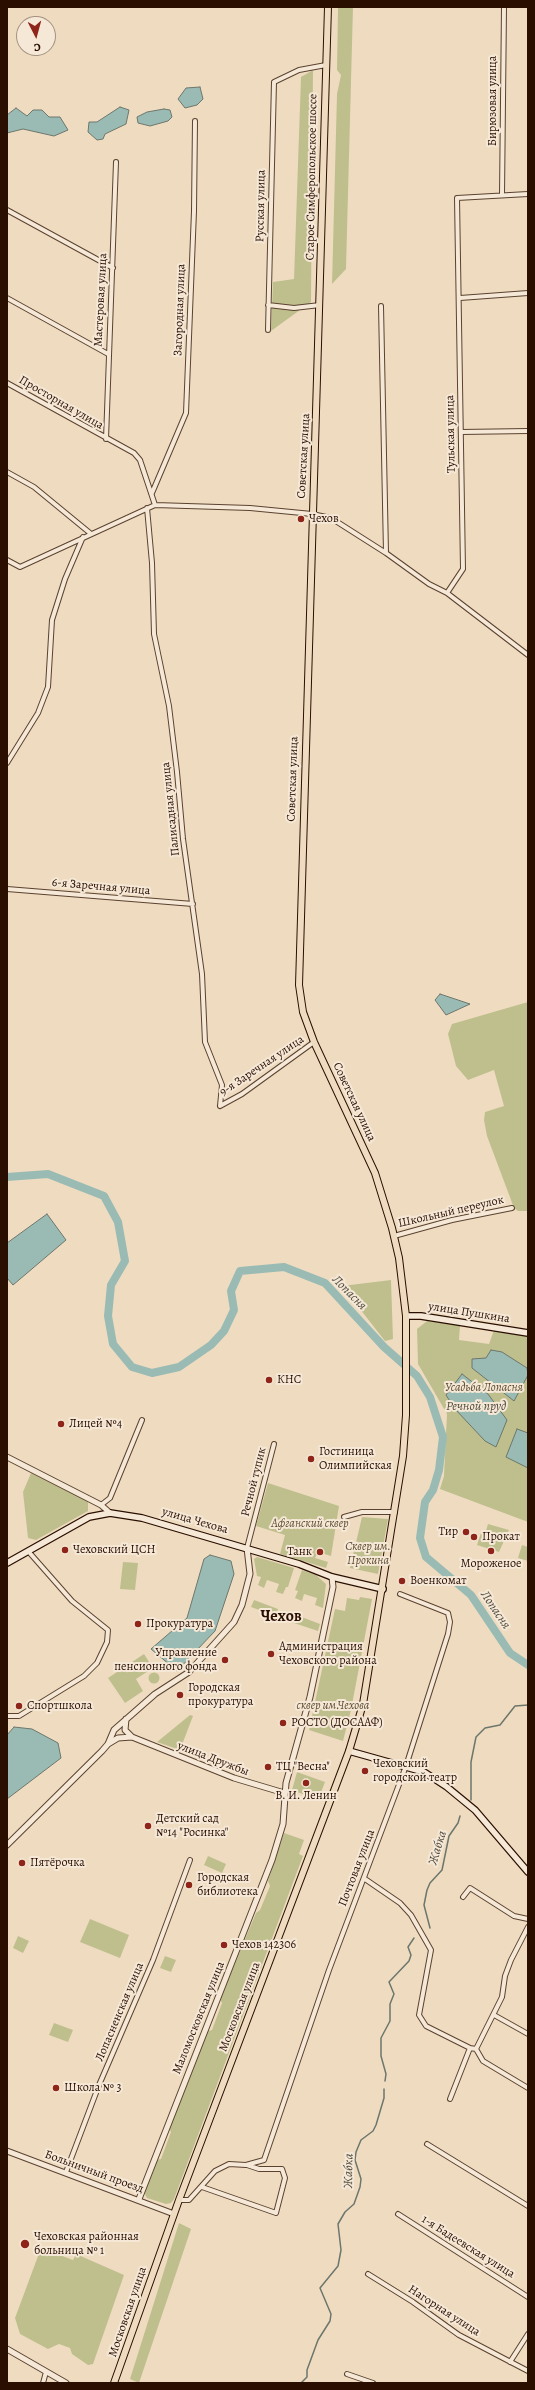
<!DOCTYPE html>
<html>
<head>
<meta charset="utf-8">
<style>
	body { margin:0 }
	#map { position:relative; width:535px; height:2390px; overflow:hidden; background:#efdcc0; font-family:Alegreya,serif }
	canvas { display:block }
	.frame { position:absolute; inset:0; border:8px solid #2a0e00; pointer-events:none }
	.north { position:absolute; left:16px; top:16px; width:40px; height:40px; box-sizing:border-box; background:#f5e8d6; border:1px solid #a49180; border-radius:50%; rotate:174deg; font-size:11px; font-weight:700; line-height:16px; text-align:center; color:#2a0e00 }
	.north::after { content:''; display:block; margin:auto; width:14px; height:18px; background:#8f2418; clip-path:polygon(50% 0,100% 100%,50% 72%,0 100%) }
</style>
</head>
<body>
<div id="map">
<canvas width="535" height="2390"></canvas>
<div class="frame"></div>
<div class="north">С</div>
</div>
<script>
const context = document.querySelector('canvas').getContext('2d');
context.lineJoin = 'round';
function fill(path, color) {
  context.fillStyle = color;
  context.fill(path, 'evenodd');
}
function poly(rows) {
  const path = new Path2D();
  for (const r of rows) {
    if (r.length === 3) {
      path.moveTo(r[0] + r[2], r[1]);
      path.arc(r[0], r[1], r[2], 0, 2 * Math.PI);
      continue;
    }
    path.moveTo(r[0], r[1]);
    for (let i = 2; i < r.length; i += 2) path.lineTo(r[i], r[i + 1]);
  }
  return path;
}
function strokePath(path, color, width, dash) {
  context.strokeStyle = color;
  context.lineWidth = width;
  context.lineCap = dash ? 'butt' : 'round';
  context.setLineDash(dash || []);
  context.stroke(path);
}
function drawText(font, color, halo, rows, align = 'center') {
  context.font = font + ' Alegreya,serif';
  context.lineWidth = 4;
  context.setLineDash([]);
  context.textBaseline = 'middle';
  context.strokeStyle = halo;
  context.fillStyle = color;
  for (const [text, x, y, turn = 0] of rows) {
    context.save();
    context.translate(x, y);
    context.rotate((+turn || 0) * Math.PI / 180);
    context.textAlign = isNaN(turn) ? turn : align;
    if (halo) context.strokeText(text, 0, 0);
    context.fillText(text, 0, 0);
    context.restore();
  }
}
fill(poly([
	[338,7,353,7,346,269,332,284,337,94,341,75,337,70],
	[313,70,311,302,271,331,273,282,294,279,301,77],
	[528,1002,528,1211,518,1211,514,1208,487,1136,484,1120,485,1112,504,1106,494,1070,468,1080,456,1066,448,1034,452,1024],
	[391,1280,393,1339,385,1341,342,1286],
	[427,1321,460,1325,459,1340,489,1344,494,1330,528,1335,528,1522,440,1489,444,1476,447,1414,418,1364,417,1329],
	[31,1473,88,1501,88,1511,36,1540,28,1538,23,1492],
	[268,1483,339,1506,331,1556,318,1552,315,1558,328,1562,326,1568,280,1554,285,1535,256,1526],
	[362,1517,388,1519,378,1574,350,1568],
	[488,1524,509,1530,499,1552,477,1545,481,1533,485,1534],
	[522,1545,528,1547,528,1561,518,1558],
	[257,1557,294,1568,288,1587,286,1587,283,1594,276,1592,279,1584,267,1580,264,1588,258,1585,261,1577,257,1576,254,1559],
	[123,1562,138,1563,135,1590,120,1589],
	[302,1570,316,1575,326,1584,323,1608,315,1605,317,1598,304,1594,302,1601,295,1598,298,1591,295,1590],
	[360,1597,372,1599,351,1710,343,1741,309,1730,335,1609,345,1611,347,1598,359,1600],
	[254,1600,278,1609,276,1616,251,1607],
	[291,1613,320,1624,318,1631,288,1621],
	[144,1654,153,1668,136,1679,143,1691,125,1703,108,1678],
	[154,1678,5.5],
	[190,1715,193,1716,180,1750,157,1742],
	[297,1772,325,1782,318,1800,292,1790],
	[284,1833,304,1840,299,1854,303,1856,174,2199,171,2203,166,2204,147,2198,144,2192,156,2160,161,2159,171,2132,169,2128,208,2031,212,2030,222,2003,220,1999,256,1913,260,1910,270,1886,268,1881],
	[208,1856,226,1864,222,1873,204,1865],
	[90,1919,129,1935,120,1958,80,1942],
	[18,1936,29,1941,23,1953,13,1948],
	[165,1956,176,1960,171,1972,160,1968],
	[54,2023,73,2030,68,2042,49,2035],
	[179,2223,191,2229,139,2383,130,2379],
	[41,2248,73,2260,76,2254,124,2275,93,2364,88,2365,72,2354,70,2348,59,2344,48,2349,20,2334,15,2318]
]), '#bfbf8e');
const water = poly([
	[200,87,203,99,197,105,185,108,178,99,186,88,200,87],
	[120,107,129,110,126,124,105,134,103,139,97,140,88,132,89,122,97,122,120,107],
	[16,108,27,116,33,110,42,110,49,117,60,117,68,130,54,136,23,129,7,133,7,115,16,108],
	[164,109,170,110,172,117,168,121,150,126,138,123,137,117,147,112,164,109],
	[440,994,470,1004,446,1015,435,1000,440,994],
	[47,1214,66,1240,13,1285,7,1278,7,1243,47,1214],
	[491,1350,502,1352,527,1368,528,1375,514,1401,472,1368,472,1359,486,1358,491,1350],
	[462,1374,488,1394,507,1420,496,1447,485,1441,455,1409,446,1395,462,1374],
	[517,1429,528,1433,528,1468,506,1457,517,1429],
	[210,1555,231,1561,234,1574,215,1631,177,1671,151,1649,187,1618,204,1559,210,1555],
	[14,1727,32,1729,58,1743,61,1758,7,1799,7,1735,14,1727]
]);
fill(water, '#9abbb4');
strokePath(water, '#6d766c', 1);
strokePath(poly([
	[471,1800,471,1762,476,1737,485,1728,500,1725,515,1706,528,1705],
	[430,1928,424,1905,427,1890,430,1883,442,1870,449,1836,458,1823,460,1816],
	[385,2081,386,2074,381,2056,381,2038,390,2021,390,2004,394,1994,389,1982,409,1961,411,1955,408,1947,414,1938],
	[301,2383,307,2377,307,2370,318,2340,330,2321,331,2314,320,2288,338,2266,341,2250,338,2224,345,2212,354,2204,360,2187,361,2179,355,2160,356,2152,361,2140,373,2131,376,2125,384,2098,384,2089]
]), '#6d766c', 1.5);
strokePath(poly([
	[7,1177,48,1174,104,1196,118,1222,125,1261,111,1285,108,1316,113,1344,132,1367,152,1373,179,1367,211,1345,224,1331,234,1310,231,1291,240,1271,284,1267,325,1283,384,1347,417,1376,430,1397,443,1437,439,1470,433,1490,425,1502,420,1538,426,1557,471,1595,510,1653,528,1665]
]), '#9abbb4', 8);
const minor = poly([
	[502,195,504,7],
	[7,210,113,268],
	[7,298,108,354],
	[460,298,528,293],
	[268,305,294,308,320,305],
	[381,306,386,553],
	[268,330,274,82,299,70,326,65],
	[7,383,134,453,140,460,155,505],
	[461,432,528,431],
	[106,439,116,162],
	[7,472,34,487,90,533],
	[152,493,186,413,194,211,195,121],
	[147,508,152,563,154,634,169,706,177,772,183,839,202,974,205,1042,222,1085,220,1106],
	[7,560,20,567,155,505,250,508,312,514,331,518,386,553,429,584,447,593,528,655],
	[447,593,463,569,457,198,528,194],
	[7,763,38,713,48,687,52,620,65,579,83,537],
	[7,889,193,904],
	[220,1106,242,1094,314,1042],
	[394,1236,452,1220,512,1208],
	[101,1505,110,1498,142,1420],
	[344,1517,362,1512,395,1512],
	[247,1548,274,1444],
	[7,1716,19,1716,84,1676,97,1663,107,1642,108,1630,72,1601,28,1551],
	[365,1879,400,1903,411,1915,431,1950,419,2015,426,2026,470,2048,476,2049],
	[463,1897,470,1888,514,1916,528,1919],
	[494,2015,528,2034],
	[476,2049,502,1997,505,1976,511,1960,528,1927],
	[476,2049,483,2061,528,2088],
	[450,2099,470,2048],
	[427,2144,528,2206],
	[66,2172,99,2085,153,1960,190,1860],
	[202,2187,276,2213,285,2178,282,2169,259,2169,247,2165],
	[179,2200,189,2200,215,2171,229,2164,246,2165,264,2160,329,1970,406,1766,448,1634,450,1622,448,1613,400,1594],
	[398,2214,528,2297],
	[368,2274,413,2302,459,2335,528,2371],
	[510,2362,528,2334],
	[347,2374,373,2383],
	[43,2383,46,2372]
]);
const tertiary = poly([
	[7,1457,101,1505,110,1513],
	[126,1719,125,1730,132,1737,234,1778,281,1792,286,1798],
	[108,1744,118,1738,132,1737],
	[7,1845,102,1751,108,1744,114,1730,155,1694,189,1672,234,1622,242,1605,250,1574,247,1548],
	[7,2151,174,2214],
	[139,2199,272,1860,283,1824,286,1783,310,1697,333,1587,332,1577],
	[7,2349,66,2383]
]);
const secondary = poly([
	[406,1316,421,1316,528,1333],
	[7,1563,89,1517,110,1513,142,1518,299,1564,332,1577,383,1589],
	[349,1751,424,1772,447,1787,475,1810,528,1872]
]);
const primary = poly([
	[114,2383,179,2200,349,1751,363,1704,403,1456,406,1415,406,1316,399,1258,392,1228,375,1173,314,1042,303,1012,299,985,328,7]
]);
strokePath(minor, '#5b4230', 6);
strokePath(tertiary, '#5b4230', 7);
strokePath(secondary, '#2a0e00', 8);
strokePath(primary, '#2a0e00', 8);
strokePath(minor, '#f5e8d6', 4);
strokePath(tertiary, '#f5e8d6', 5);
strokePath(secondary, '#f5e8d6', 5.5);
strokePath(primary, '#efdcc0', 6);
for (const [x, y, r, color] of [
	[301,519,4,"#8f2418"],
	[269,1380,4,"#8f2418"],
	[61,1424,4,"#8f2418"],
	[311,1459,4,"#8f2418"],
	[466,1532,4,"#8f2418"],
	[474,1537,4,"#8f2418"],
	[65,1550,4,"#8f2418"],
	[491,1551,4,"#8f2418"],
	[320,1552,4,"#8f2418"],
	[402,1581,4,"#8f2418"],
	[138,1624,4,"#8f2418"],
	[271,1654,4,"#8f2418"],
	[225,1660,4,"#8f2418"],
	[180,1695,4,"#8f2418"],
	[19,1706,4,"#8f2418"],
	[283,1723,4,"#8f2418"],
	[268,1767,4,"#8f2418"],
	[365,1771,4,"#8f2418"],
	[306,1783,4,"#8f2418"],
	[148,1826,4,"#8f2418"],
	[22,1863,4,"#8f2418"],
	[189,1885,4,"#8f2418"],
	[224,1945,4,"#8f2418"],
	[56,2088,4,"#8f2418"],
	[25,2244,5,"#8f2418"]
]) {
  const dot = new Path2D();
  dot.arc(x, y, r, 0, 2 * Math.PI);
  context.fillStyle = color;
  context.fill(dot);
  strokePath(dot, '#f5e8d6', 1.5);
}
drawText('12px', '#2a0e00', '#f5e8d6', [
	["Бирюзовая улица",493,101,-90],
	["Старое Симферопольское шоссе",312,177,-89],
	["Русская улица",261,206,-89],
	["Мастеровая улица",101,300,-87],
	["Загородная улица",180,310,-88],
	["Просторная улица",61,403,30],
	["Тульская улица",451,434,-91],
	["Советская улица",304,456,-87],
	["Советская улица",293,779,-88],
	["Палисадная улица",171,809,-96],
	["6-я Заречная улица",101,887,5],
	["9-я Заречная улица",262,1066,-34],
	["Советская улица",354,1102,65],
	["Школьный переулок",451,1212,-13],
	["улица Пушкина",469,1313,9],
	["Речной тупик",254,1482,-76],
	["улица Чехова",195,1521,16],
	["улица Дружбы",213,1759,21],
	["Почтовая улица",357,1868,-69],
	["Московская улица",240,2007,-69],
	["Лопасненская улица",120,2012,-67],
	["Маломосковская улица",199,2018,-68],
	["Больничный проезд",94,2172,20],
	["1-я Бадеевская улица",468,2247,32],
	["Нагорная улица",444,2311,33],
	["Московская улица",128,2312,-71]
]);
drawText('12px', '#2a0e00', '#f5e8d6', [
	["Чехов",309,519],
	["КНС",277,1380],
	["Лицей №4",69,1424],
	["Гостиница",319,1452],
	["Олимпийская",319,1466],
	["Тир",458,1532,"right"],
	["Прокат",482,1537],
	["Чеховский ЦСН",73,1550],
	["Танк",312,1552,"right"],
	["Мороженое",491,1564,"center"],
	["Военкомат",410,1581],
	["Прокуратура",146,1624],
	["Администрация",279,1647],
	["Чеховского района",279,1661],
	["Управление",217,1653,"right"],
	["пенсионного фонда",217,1667,"right"],
	["Городская",188,1688],
	["прокуратура",188,1702],
	["Спортшкола",27,1706],
	["РОСТО (ДОСААФ)",291,1723],
	["Чеховский",373,1764],
	["городской театр",373,1778],
	["ТЦ \"Весна\"",276,1767],
	["В. И. Ленин",306,1796,"center"],
	["Детский сад",156,1819],
	["№14 \"Росинка\"",156,1833],
	["Пятёрочка",30,1863],
	["Городская",197,1878],
	["библиотека",197,1892],
	["Чехов 142306",232,1945],
	["Школа № 3",64,2088],
	["Чеховская районная",34,2237],
	["больница № 1",34,2251]
], 'left');
drawText('italic 12px', '#5e4c32', '#f5e8d6', [
	["Усадьба Лопасня",484,1388],
	["Афганский сквер",310,1524],
	["Сквер им.",368,1547],
	["Прокина",368,1561],
	["сквер им.Чехова",333,1706]
]);
drawText('italic 13px', '#514b3f', '#f5e8d6', [
	["Лопасня",349,1293,45],
	["Речной пруд",476,1407],
	["Лопасня",495,1610,56],
	["Жабка",438,1848,-73],
	["Жабка",349,2171,-89]
]);
drawText('bold 16px', '#2a0e00', '#f5e8d6', [
	["Чехов",281,1617]
]);
</script>
</body>
</html>
